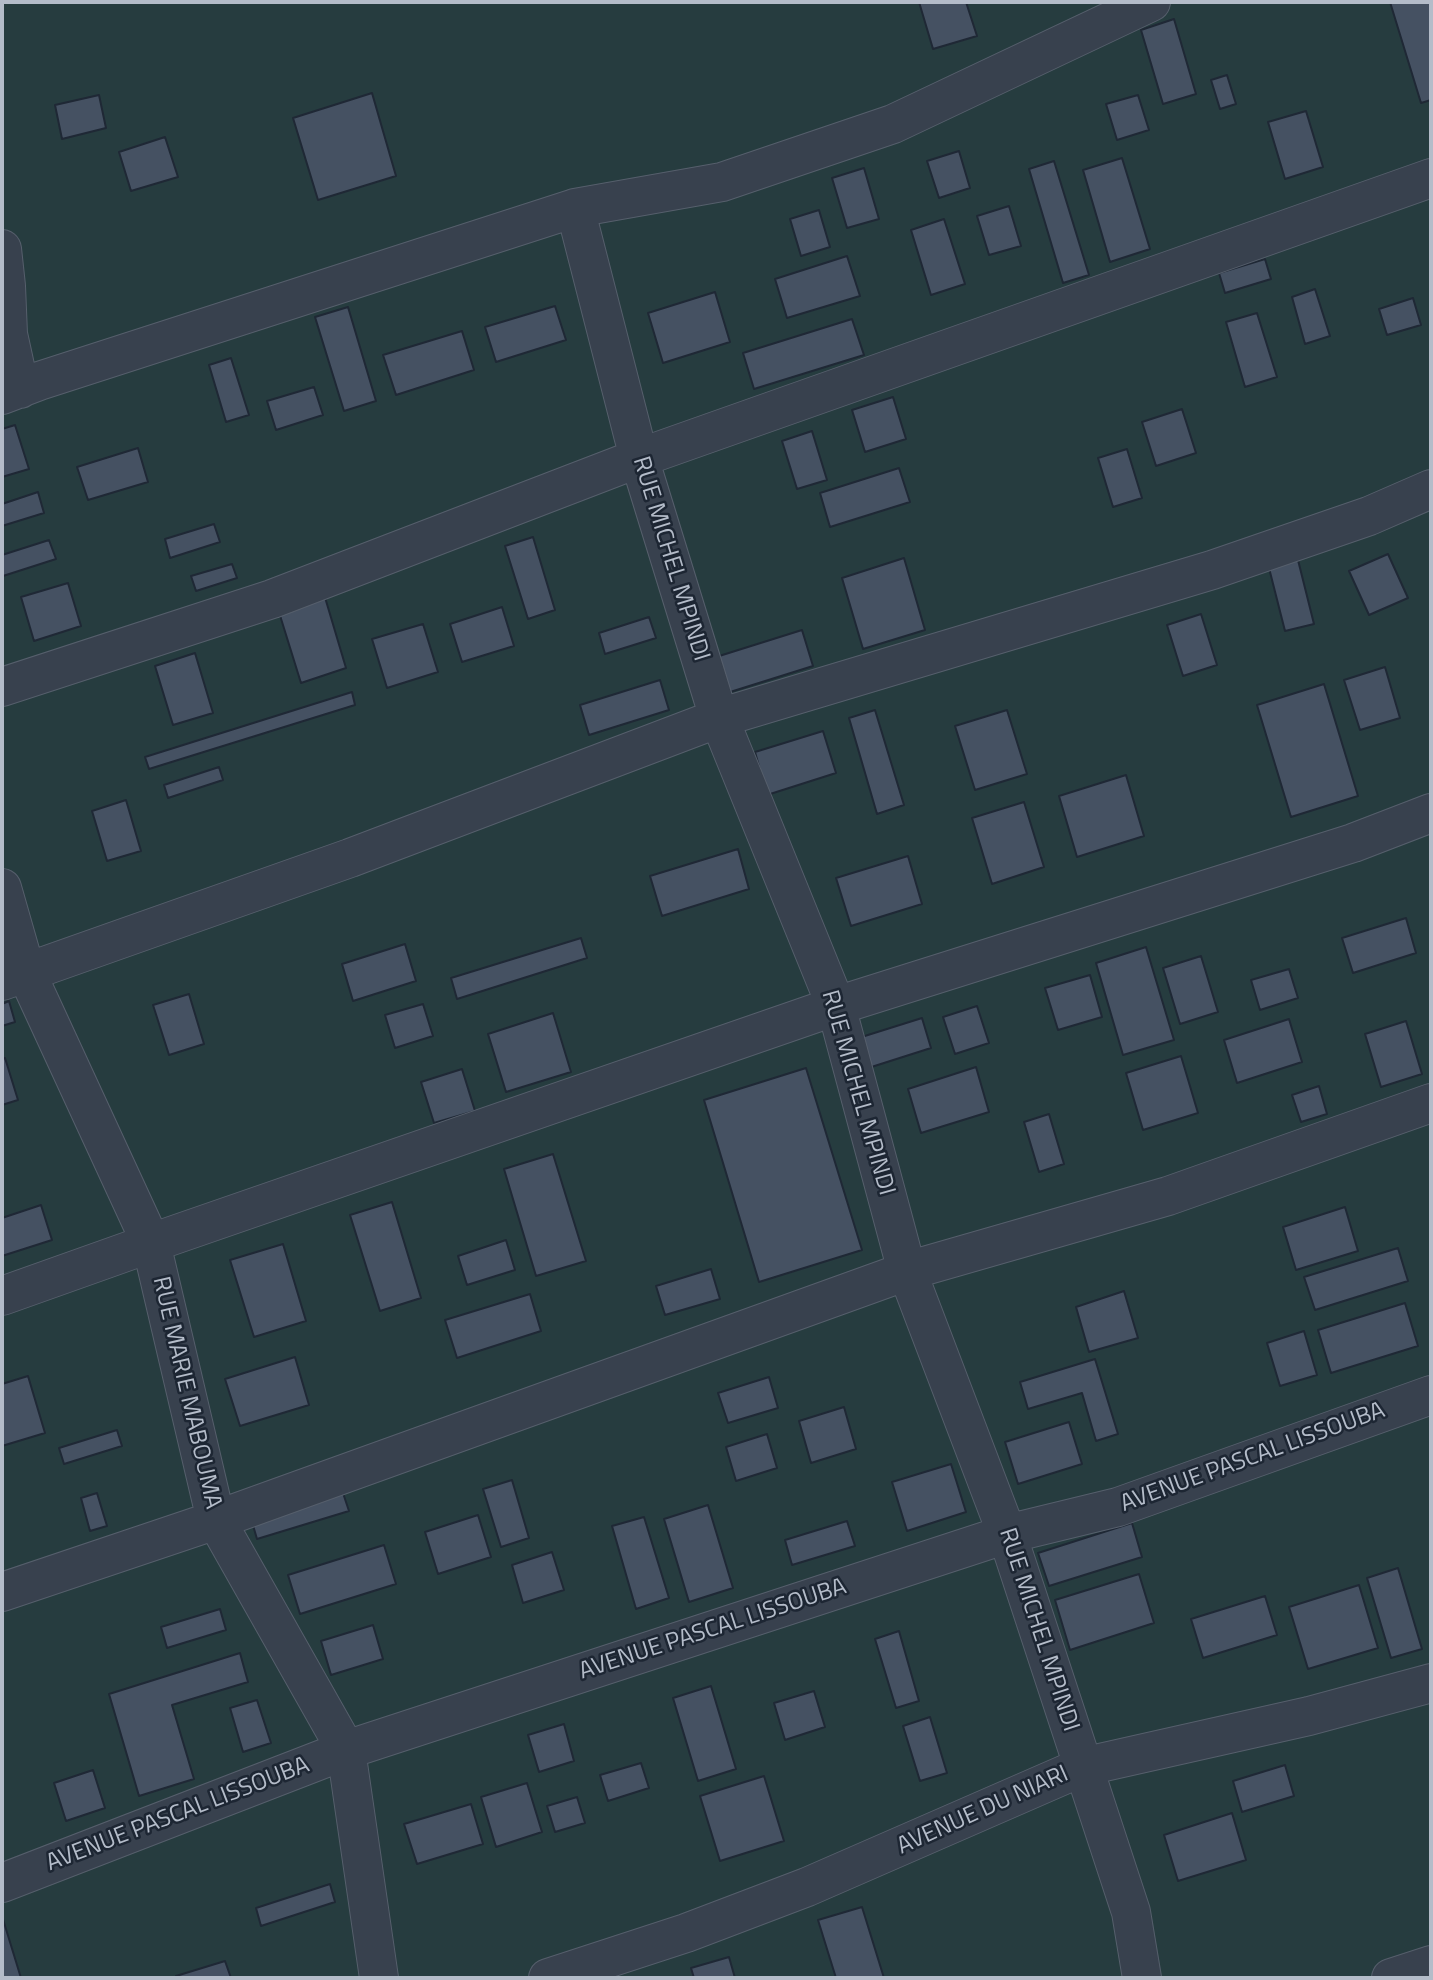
<!DOCTYPE html>
<html>
<head>
<meta charset="utf-8">
<style>
	body { margin:0 }
	#map { position:relative; width:1433px; height:1980px; overflow:hidden; background:#242f3e; font-family:"Titillium Web",sans-serif }
	canvas { display:block }
	.frame { position:absolute; inset:0; border:4px solid #b4bcc9; pointer-events:none }
</style>
</head>
<body>
<div id="map">
<canvas width="1433" height="1980"></canvas>
<div class="frame"></div>
</div>
<script>
const context = document.querySelector('canvas').getContext('2d');
context.lineJoin = 'round';
function fill(path, color) {
  context.fillStyle = color;
  context.fill(path, 'evenodd');
}
function poly(rows) {
  const path = new Path2D();
  for (const r of rows) {
    path.moveTo(r[0], r[1]);
    for (let i = 2; i < r.length; i += 2) path.lineTo(r[i], r[i + 1]);
  }
  return path;
}
function strokePath(path, color, width, dash) {
  context.strokeStyle = color;
  context.lineWidth = width;
  context.lineCap = dash ? 'butt' : 'round';
  context.setLineDash(dash || []);
  context.stroke(path);
}
function drawText(font, color, halo, rows, align = 'center') {
  context.font = font + ' "Titillium Web",sans-serif';
  context.lineWidth = 5;
  context.setLineDash([]);
  context.textBaseline = 'middle';
  context.strokeStyle = halo;
  context.fillStyle = color;
  for (const [text, x, y, turn = 0] of rows) {
    context.save();
    context.translate(x, y);
    context.rotate((+turn || 0) * Math.PI / 180);
    context.textAlign = isNaN(turn) ? turn : align;
    if (halo) context.strokeText(text, 0, 0);
    context.fillText(text, 0, 0);
    context.restore();
  }
}
fill(poly([
	[2,2,1431,2,1431,1978,2,1978]
]), '#263c3f');
const building = poly([
	[919,2,966,2,977,36,933,49,919,2],
	[1390,2,1431,2,1431,100,1421,103,1390,2],
	[1174,19,1196,94,1163,104,1141,30,1174,19],
	[1227,75,1236,104,1220,109,1211,80,1227,75],
	[372,93,396,176,318,200,293,118,372,93],
	[99,95,106,128,62,139,55,105,99,95],
	[1138,95,1149,130,1117,140,1106,104,1138,95],
	[1306,111,1323,167,1285,179,1268,122,1306,111],
	[165,137,178,177,131,191,119,152,165,137],
	[959,151,970,188,939,198,927,161,959,151],
	[1122,158,1150,249,1110,262,1083,170,1122,158],
	[1054,161,1089,275,1063,283,1029,169,1054,161],
	[864,168,879,219,847,228,832,178,864,168],
	[1009,206,1021,246,989,255,977,216,1009,206],
	[819,210,830,247,801,256,790,219,819,210],
	[944,219,965,284,931,295,911,230,944,219],
	[847,256,860,296,787,318,775,279,847,256],
	[1265,259,1271,279,1225,293,1219,273,1265,259],
	[1315,289,1330,336,1305,344,1292,297,1315,289],
	[715,292,730,342,663,363,648,313,715,292],
	[1413,298,1421,325,1387,335,1379,309,1413,298],
	[555,306,566,340,496,362,485,327,555,306],
	[348,307,376,401,344,411,315,317,348,307],
	[1257,313,1277,377,1245,387,1226,322,1257,313],
	[852,319,864,355,754,389,743,353,852,319],
	[462,331,474,370,396,395,383,355,462,331],
	[231,358,249,415,226,422,209,365,231,358],
	[314,387,323,415,276,430,267,401,314,387],
	[893,397,906,439,865,452,852,410,893,397],
	[1182,409,1196,453,1156,466,1142,422,1182,409],
	[15,425,29,469,2,477,2,429,15,425],
	[812,431,827,480,797,489,782,441,812,431],
	[138,448,148,482,88,500,77,467,138,448],
	[1127,449,1142,498,1113,507,1098,458,1127,449],
	[899,468,910,502,830,527,820,493,899,468],
	[38,492,44,513,2,526,2,504,38,492],
	[214,524,220,542,170,558,165,539,214,524],
	[533,537,555,610,528,619,505,546,533,537],
	[49,540,56,559,3,576,2,555,49,540],
	[1388,554,1408,598,1369,615,1349,571,1388,554],
	[904,558,925,630,863,649,842,578,904,558],
	[1298,560,1314,624,1285,631,1269,568,1298,560],
	[232,564,237,578,196,591,191,576,232,564],
	[68,583,81,626,34,641,21,597,68,583],
	[324,594,346,668,301,683,278,609,324,594],
	[502,607,514,646,462,662,450,624,502,607],
	[1201,614,1217,665,1183,676,1167,625,1201,614],
	[649,617,656,638,605,654,599,633,649,617],
	[423,624,438,672,387,688,372,639,423,624],
	[802,630,813,666,727,693,716,657,802,630],
	[195,653,213,713,173,725,155,666,195,653],
	[1385,667,1400,718,1360,730,1344,680,1385,667],
	[660,680,669,710,589,735,580,705,660,680],
	[1324,684,1358,796,1291,817,1257,705,1324,684],
	[352,692,355,705,149,769,145,757,352,692],
	[875,710,904,805,877,814,849,718,875,710],
	[1007,710,1027,774,975,790,955,726,1007,710],
	[823,731,836,773,767,795,755,752,823,731],
	[219,767,223,780,168,798,164,785,219,767],
	[1126,775,1144,836,1077,857,1059,796,1126,775],
	[126,800,141,851,107,861,92,811,126,800],
	[1024,802,1044,867,992,884,972,818,1024,802],
	[738,849,749,889,662,916,650,876,738,849],
	[908,856,922,904,851,926,836,878,908,856],
	[1406,918,1416,953,1353,973,1342,938,1406,918],
	[581,938,587,958,457,999,451,978,581,938],
	[405,944,416,981,353,1001,342,964,405,944],
	[1146,947,1174,1040,1123,1055,1096,963,1146,947],
	[1201,956,1218,1012,1180,1024,1163,968,1201,956],
	[1289,969,1298,998,1260,1010,1251,980,1289,969],
	[1090,975,1102,1017,1058,1030,1045,988,1090,975],
	[189,994,204,1044,169,1055,153,1005,189,994],
	[9,1001,15,1022,2,1026,2,1004,9,1001],
	[423,1004,433,1036,395,1048,385,1015,423,1004],
	[977,1006,989,1043,955,1054,943,1017,977,1006],
	[553,1013,571,1072,506,1092,488,1034,553,1013],
	[922,1018,931,1048,862,1070,852,1040,922,1018],
	[1289,1019,1302,1062,1237,1083,1224,1040,1289,1019],
	[1406,1021,1422,1074,1381,1087,1365,1034,1406,1021],
	[1181,1056,1198,1113,1143,1130,1126,1073,1181,1056],
	[5,1058,18,1100,2,1105,2,1059,5,1058],
	[976,1067,989,1112,921,1133,908,1089,976,1067],
	[806,1068,862,1250,759,1282,704,1100,806,1068],
	[462,1069,475,1111,434,1123,421,1082,462,1069],
	[1319,1086,1327,1114,1301,1122,1292,1095,1319,1086],
	[1049,1114,1064,1164,1039,1172,1024,1122,1049,1114],
	[553,1154,586,1261,536,1276,504,1169,553,1154],
	[392,1202,421,1298,380,1311,350,1215,392,1202],
	[41,1205,52,1240,2,1256,2,1218,41,1205],
	[1345,1207,1358,1251,1296,1270,1283,1227,1345,1207],
	[506,1240,515,1270,467,1285,458,1256,506,1240],
	[283,1244,306,1321,254,1337,230,1260,283,1244],
	[1398,1248,1408,1281,1315,1310,1304,1277,1398,1248],
	[711,1269,720,1299,665,1315,656,1286,711,1269],
	[1124,1291,1138,1338,1089,1352,1076,1307,1124,1291],
	[530,1294,541,1331,457,1358,445,1320,530,1294],
	[1405,1303,1418,1346,1331,1373,1318,1330,1405,1303],
	[1304,1331,1317,1375,1280,1386,1267,1343,1304,1331],
	[295,1357,309,1405,240,1426,225,1379,295,1357],
	[1095,1359,1118,1434,1096,1441,1082,1393,1028,1409,1020,1382,1095,1359],
	[28,1376,45,1433,2,1446,2,1384,28,1376],
	[769,1377,778,1408,728,1423,718,1393,769,1377],
	[844,1407,856,1449,811,1463,799,1421,844,1407],
	[1069,1422,1082,1464,1018,1484,1005,1442,1069,1422],
	[117,1430,122,1446,64,1464,59,1448,117,1430],
	[767,1434,777,1468,736,1481,726,1447,767,1434],
	[951,1464,966,1512,907,1531,892,1482,951,1464],
	[512,1480,529,1538,501,1547,483,1489,512,1480],
	[341,1487,349,1511,257,1539,250,1515,341,1487],
	[97,1493,107,1526,90,1531,81,1498,97,1493],
	[708,1505,733,1588,689,1602,664,1519,708,1505],
	[478,1515,491,1557,438,1574,425,1532,478,1515],
	[644,1517,669,1598,636,1609,612,1526,644,1517],
	[847,1521,855,1546,792,1565,785,1540,847,1521],
	[1132,1523,1142,1557,1049,1586,1038,1553,1132,1523],
	[384,1545,396,1584,300,1614,288,1575,384,1545],
	[552,1552,564,1590,523,1603,512,1565,552,1552],
	[1398,1568,1422,1649,1391,1658,1367,1578,1398,1568],
	[1139,1574,1154,1623,1070,1650,1055,1600,1139,1574],
	[1359,1585,1378,1648,1308,1669,1289,1607,1359,1585],
	[1265,1596,1277,1635,1203,1658,1191,1619,1265,1596],
	[220,1609,226,1630,167,1648,161,1627,220,1609],
	[373,1625,383,1659,331,1675,321,1641,373,1625],
	[899,1631,919,1701,896,1708,875,1639,899,1631],
	[240,1653,248,1682,172,1705,194,1779,139,1796,109,1694,240,1653],
	[711,1686,736,1769,698,1781,673,1698,711,1686],
	[814,1691,825,1727,785,1740,774,1703,814,1691],
	[257,1700,271,1743,243,1752,230,1708,257,1700],
	[930,1717,947,1773,920,1781,903,1726,930,1717],
	[564,1724,574,1761,539,1772,528,1735,564,1724],
	[641,1763,649,1788,608,1801,600,1775,641,1763],
	[1285,1765,1294,1796,1242,1812,1233,1781,1285,1765],
	[93,1770,105,1808,66,1821,54,1783,93,1770],
	[764,1776,784,1841,720,1861,700,1796,764,1776],
	[527,1783,542,1832,496,1847,481,1797,527,1783],
	[577,1797,585,1823,555,1832,547,1806,577,1797],
	[471,1804,483,1844,417,1864,404,1824,471,1804],
	[1232,1813,1246,1860,1178,1881,1164,1835,1232,1813],
	[330,1884,335,1902,261,1926,256,1908,330,1884],
	[862,1907,884,1978,836,1978,818,1920,862,1907],
	[2,1916,21,1978,2,1978,2,1916],
	[729,1957,735,1978,694,1978,691,1968,729,1957],
	[225,1961,231,1978,176,1978,176,1976,225,1961]
]);
fill(building, '#455162');
strokePath(building, '#1f2835', 2);
const street = poly([
	[575,208,639,458,719,718,836,1006,907,1271,1007,1534,1131,1912,1142,1978],
	[2,249,6,286,8,334,20,389],
	[2,395,39,381,575,208,722,182,893,124,1151,2],
	[2,687,272,599,639,458,1431,178],
	[2,888,26,972,151,1243,216,1520,346,1750,379,1978],
	[2,981,350,858,719,718,1212,570,1369,516,1431,489],
	[2,1296,151,1243,836,1006,1353,843,1431,813],
	[2,1592,216,1520,907,1271,1168,1196,1431,1103],
	[2,1883,346,1750,1007,1534,1118,1507,1431,1395],
	[548,1978,686,1933,807,1887,1082,1767,1309,1716,1431,1683],
	[1391,1978,1431,1965]
]);
strokePath(street, '#565f6c', 40);
strokePath(street, '#38414e', 38);
drawText('24px', '#b4bcc9', '#1d2633', [
	["RUE MICHEL MPINDI",670,559,73],
	["RUE MICHEL MPINDI",857,1093,74],
	["RUE MARIE MABOUMA",186,1393,77],
	["AVENUE PASCAL LISSOUBA",1253,1458,-20],
	["AVENUE PASCAL LISSOUBA",713,1630,-18],
	["RUE MICHEL MPINDI",1038,1630,72],
	["AVENUE DU NIARI",983,1811,-24],
	["AVENUE PASCAL LISSOUBA",178,1815,-21]
]);
</script>
</body>
</html>
